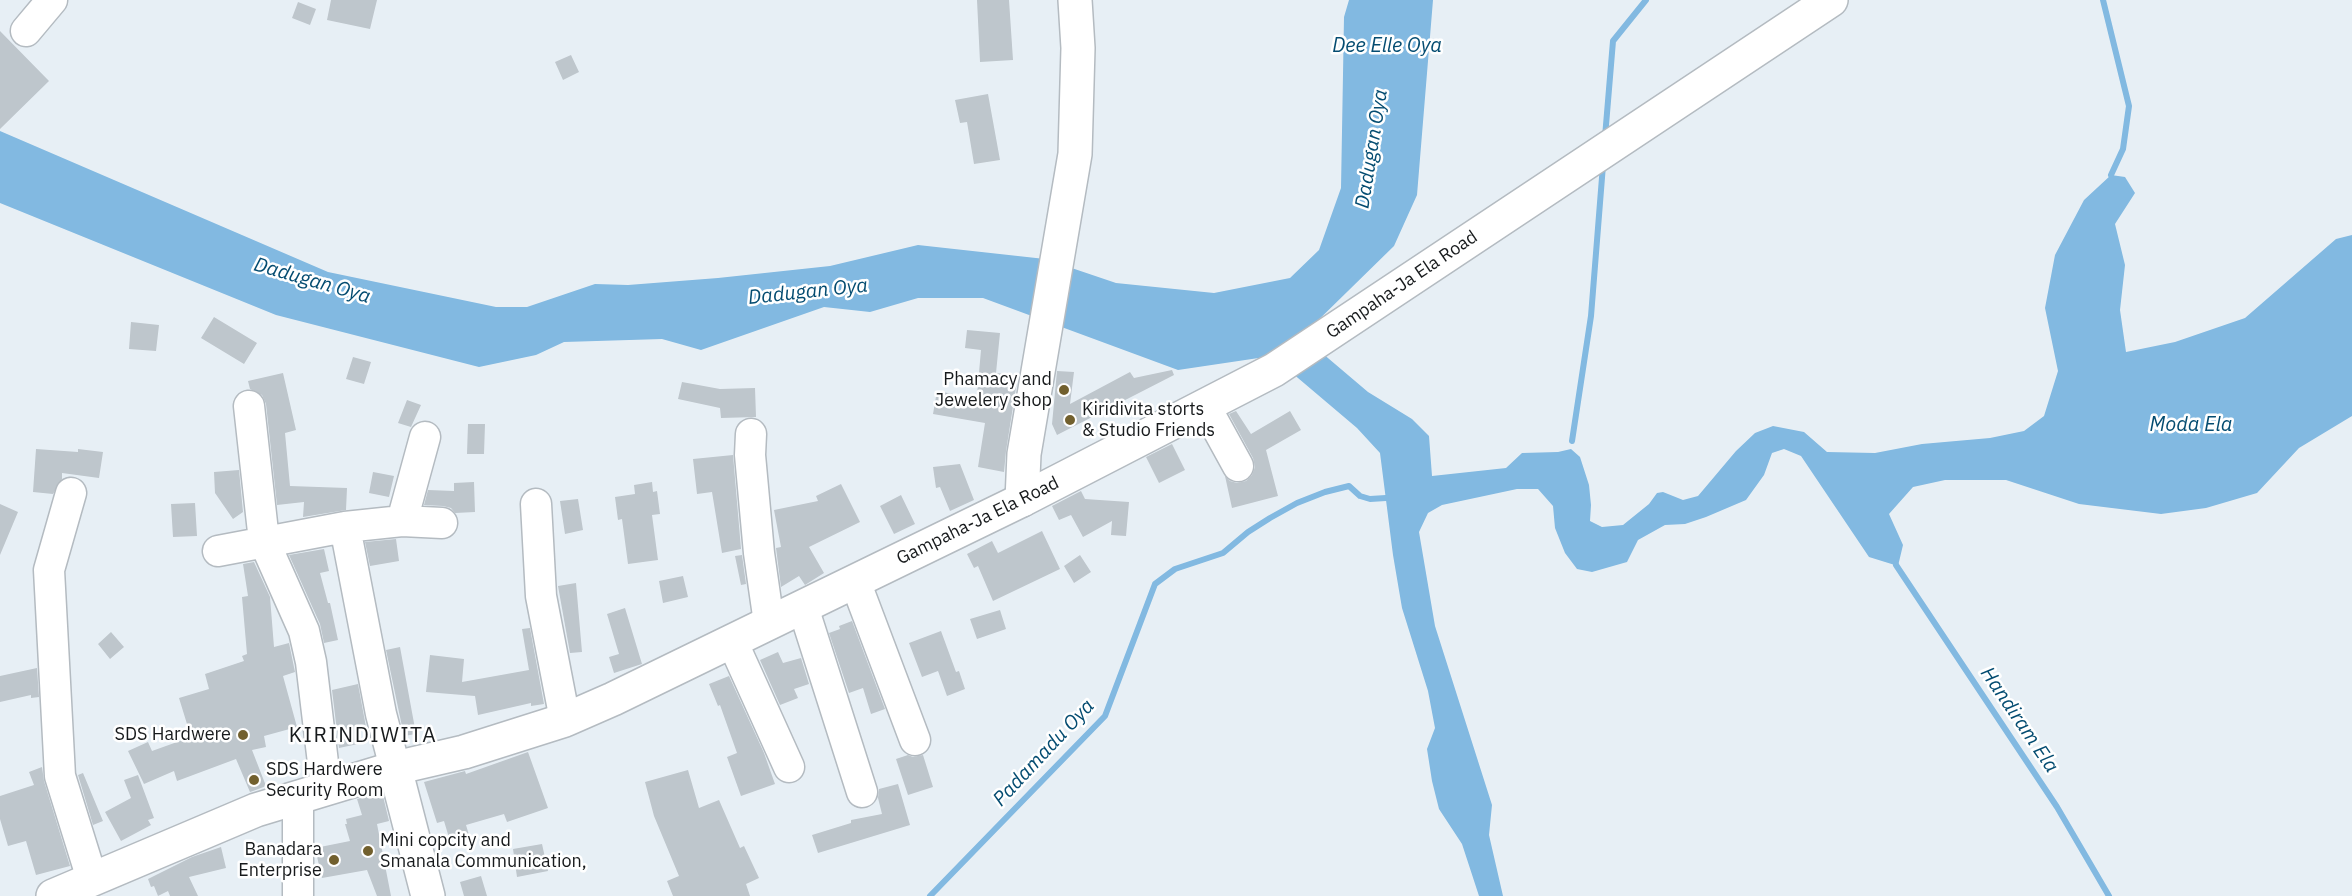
<!DOCTYPE html>
<html>
<head>
<meta charset="utf-8">
<style>
	body { margin:0 }
	canvas { display:block; background:#e7eff5 }
</style>
</head>
<body>
<canvas width="2352" height="896"></canvas>
<script>
const context = document.querySelector('canvas').getContext('2d');
context.lineJoin = 'round';
function fill(path, color) {
  context.fillStyle = color;
  context.fill(path, 'evenodd');
}
function poly(rows) {
  const path = new Path2D();
  for (const r of rows) {
    path.moveTo(r[0], r[1]);
    for (let i = 2; i < r.length; i += 2) path.lineTo(r[i], r[i + 1]);
  }
  return path;
}
function strokePath(path, color, width, dash) {
  context.strokeStyle = color;
  context.lineWidth = width;
  context.lineCap = dash ? 'butt' : 'round';
  context.setLineDash(dash || []);
  context.stroke(path);
}
function drawText(font, color, halo, rows, align = 'center') {
  context.font = font + ' "IBM Plex Sans",sans-serif';
  context.lineWidth = 5;
  context.setLineDash([]);
  context.textBaseline = 'middle';
  context.strokeStyle = halo;
  context.fillStyle = color;
  for (const [text, x, y, turn = 0] of rows) {
    context.save();
    context.translate(x, y);
    context.rotate((+turn || 0) * Math.PI / 180);
    context.textAlign = isNaN(turn) ? turn : align;
    if (halo) context.strokeText(text, 0, 0);
    context.fillText(text, 0, 0);
    context.restore();
  }
}
fill(poly([
	[1349,0,1433,0,1417,195,1394,246,1302,336,1368,392,1412,419,1429,436,1432,476,1506,468,1522,453,1558,452,1571,449,1580,457,1589,485,1591,505,1590,521,1602,527,1623,525,1649,504,1657,493,1663,492,1683,500,1698,496,1736,451,1755,433,1773,426,1804,432,1827,452,1875,453,1922,444,1990,438,2024,431,2044,416,2058,371,2045,308,2055,255,2084,200,2111,175,2125,177,2135,193,2115,224,2125,265,2120,310,2126,352,2175,342,2245,318,2336,239,2352,235,2352,416,2299,448,2257,493,2206,508,2161,514,2079,504,2006,480,1945,480,1913,487,1889,514,1903,545,1898,566,1869,557,1801,456,1784,449,1772,453,1764,475,1746,500,1706,517,1685,524,1665,525,1638,540,1627,562,1592,572,1577,569,1565,553,1555,528,1553,506,1538,489,1517,489,1442,505,1428,513,1419,532,1435,626,1492,805,1489,835,1503,896,1479,896,1462,844,1439,809,1432,781,1427,749,1435,728,1428,691,1402,608,1393,555,1380,453,1357,428,1272,356,1178,370,983,298,918,298,870,312,824,307,701,350,662,339,564,342,536,355,479,367,276,315,0,203,0,131,328,272,496,307,527,307,595,284,628,285,718,278,830,266,918,245,1045,259,1116,283,1214,293,1290,278,1319,250,1341,188,1344,17]
]), '#82b9e1');
strokePath(poly([
	[2103,0,2129,106,2123,149,2111,175],
	[1605,137,1613,41,1646,0],
	[1572,441,1591,316,1603,165],
	[1896,565,2057,807,2109,896],
	[930,896,1105,716,1155,584,1175,569,1223,553,1248,532,1270,518,1297,503,1325,492,1349,486,1360,496,1370,499,1386,498]
]), '#82b9e1', 6);
fill(poly([
	[331,0,377,0,370,29,327,20],
	[977,0,1009,0,1013,60,980,62],
	[298,2,316,9,310,25,292,18],
	[0,31,49,81,0,129],
	[571,55,579,72,563,80,555,62],
	[988,94,1000,160,974,164,967,122,960,123,955,100],
	[214,317,257,343,244,364,201,338],
	[131,322,159,325,156,351,129,349],
	[967,330,1000,333,996,373,1018,375,1006,451,1004,472,978,467,985,423,933,414,937,391,975,398,977,395,981,350,965,348],
	[353,357,371,362,364,384,346,379],
	[1172,370,1174,375,1057,435,1052,424,1057,371,1074,372,1070,404,1130,372,1134,378],
	[283,373,296,430,285,433,290,486,347,488,346,510,303,517,304,502,277,505,266,404,262,395,250,389,248,381],
	[682,382,720,389,755,388,756,417,721,418,720,408,678,399],
	[407,400,421,405,411,427,398,423],
	[1236,411,1251,434,1290,411,1301,430,1266,450,1278,496,1232,508,1225,476,1230,481,1237,483,1246,481,1252,475,1255,467,1253,458,1229,414],
	[468,424,485,424,484,454,467,454],
	[1172,444,1185,470,1159,483,1146,457],
	[36,449,78,452,78,449,103,452,99,478,62,473,62,479,53,494,33,492],
	[733,455,741,549,722,553,712,492,697,494,693,459],
	[960,464,974,500,950,511,940,487,936,488,933,467],
	[239,470,243,512,233,519,215,493,214,472],
	[373,472,394,476,389,497,369,493],
	[474,482,475,512,455,513,451,508,443,506,424,505,428,490,454,491,454,483],
	[652,482,653,492,657,491,660,514,652,515,658,560,628,564,622,519,618,520,615,497,635,494,634,485],
	[841,484,860,522,809,547,824,573,805,585,799,576,781,587,776,548,781,547,774,510,818,501,816,496],
	[1081,491,1085,499,1129,502,1126,536,1111,535,1112,521,1083,537,1071,515,1059,520,1052,506],
	[901,495,915,524,894,534,880,506],
	[578,499,583,530,565,534,560,501],
	[195,503,197,536,173,537,171,504],
	[0,504,18,512,0,555],
	[1042,531,1060,569,993,601,978,566,974,568,967,554,992,541,998,553],
	[396,539,399,561,370,566,365,542],
	[324,549,329,571,320,573,328,603,330,603,338,640,324,643,320,624,289,555],
	[742,555,746,584,741,585,735,556],
	[1080,555,1091,572,1074,583,1064,566],
	[254,562,270,597,274,647,289,643,295,672,283,676,297,727,264,736,266,747,252,750,266,786,253,791,250,792,236,759,177,781,174,771,144,784,128,751,148,742,152,751,191,737,179,698,209,689,205,674,244,661,242,656,247,654,242,597,248,596,243,564],
	[683,576,688,597,663,603,659,581],
	[576,583,582,652,570,653,558,586],
	[625,608,642,664,614,673,609,657,619,654,607,614],
	[1000,610,1006,629,977,639,970,619],
	[852,621,885,709,871,714,863,688,849,693,829,633,840,629,839,626],
	[530,628,544,704,531,706,531,703,478,715,475,696,426,692,430,655,464,659,462,682,529,670,522,629],
	[941,631,956,672,959,671,965,689,947,696,938,671,922,677,909,643],
	[111,632,124,647,110,659,98,644],
	[400,647,416,734,404,736,386,650],
	[778,652,783,663,801,658,809,684,794,689,798,698,780,705,760,660],
	[37,668,39,697,31,698,31,695,0,702,0,676],
	[729,676,764,753,775,784,741,796,727,757,737,753,720,705,718,706,709,684],
	[358,684,366,727,355,729,358,744,339,748,332,690],
	[528,752,548,808,507,822,504,814,466,825,469,835,450,841,444,821,437,823,424,782,465,771,466,774],
	[908,755,913,757,923,755,933,787,908,795,896,759],
	[42,767,44,781,70,866,36,875,26,841,8,846,0,819,0,796,34,785,29,772],
	[688,770,699,808,719,800,740,848,744,846,759,878,746,884,750,896,673,896,667,881,679,876,654,816,645,782],
	[83,773,103,821,93,825,78,775],
	[138,775,154,818,148,820,151,825,121,841,105,812,131,798,124,780],
	[898,784,910,825,818,853,812,835,851,823,851,820,882,814,878,798,879,789],
	[382,792,389,821,377,824,391,896,377,896,367,870,322,878,315,848,350,841,345,824,347,824,346,819,362,815,357,799],
	[542,844,548,871,517,877,513,849],
	[221,847,226,868,189,877,198,896,170,896,168,891,158,896,154,886,151,887,148,879,192,857],
	[481,876,487,896,464,896,460,882]
]), '#bec6cc');
const minor = poly([
	[26,31,52,0],
	[249,406,264,541,304,631,311,662,326,788],
	[1205,406,1238,466],
	[751,434,750,455,759,553,769,623],
	[71,493,49,570,60,776,92,879],
	[536,504,541,596,565,720],
	[402,521,425,437],
	[345,527,381,714,395,768],
	[218,551,345,527,402,521,442,523],
	[855,581,915,740],
	[803,607,862,792],
	[732,641,789,767],
	[298,797,298,896]
]);
const major = poly([
	[1022,500,1024,454,1075,154,1078,48,1075,0],
	[395,768,428,896]
]);
const highway = poly([
	[53,896,256,810,395,768,464,752,565,720,613,699,1022,500,1274,370,1831,0]
]);
strokePath(minor, '#b4bbc1', 33);
strokePath(major, '#b4bbc1', 36);
strokePath(highway, '#b4bbc1', 36);
strokePath(minor, '#fff', 30);
strokePath(major, '#fff', 33);
strokePath(highway, '#fff', 33);
for (const [x, y, r, color] of [
	[1064,390,6,"#72602e"],
	[1070,420,6,"#72602e"],
	[243,735,6,"#72602e"],
	[254,780,6,"#72602e"],
	[368,851,6,"#72602e"],
	[334,860,6,"#72602e"]
]) {
  const dot = new Path2D();
  dot.arc(x, y, r, 0, 2 * Math.PI);
  context.fillStyle = color;
  context.fill(dot);
  strokePath(dot, '#fff', 2);
}
drawText('18px', '#171a1c', '#fff', [
	["Gampaha-Ja Ela Road",1402,285,-34],
	["Gampaha-Ja Ela Road",978,521,-26]
]);
drawText('18px', '#171a1c', '#fff', [
	["Phamacy and",1052,380],
	["Jewelery shop",1052,401],
	["Kiridivita storts",1082,410,"left"],
	["& Studio Friends",1082,431,"left"],
	["SDS Hardwere",231,735],
	["SDS Hardwere",266,770,"left"],
	["Security Room",266,791,"left"],
	["Mini copcity and",380,841,"left"],
	["Smanala Communication,",380,862,"left"],
	["Banadara",322,850],
	["Enterprise",322,871]
], 'right');
drawText('italic 20px', '#044c71', '#fff', [
	["Dee Elle Oya",1387,46],
	["Dadugan Oya",1372,149,-81],
	["Dadugan Oya",312,281,16],
	["Dadugan Oya",808,292,-6],
	["Moda Ela",2191,425],
	["Handiram Ela",2019,720,56],
	["Padamadu Oya",1044,753,-47]
]);
context.letterSpacing = '1.5px';
drawText('21px', '#171a1c', '#fff', [
	["KIRINDIWITA",363,736]
]);
context.letterSpacing = '0px';
</script>
</body>
</html>
